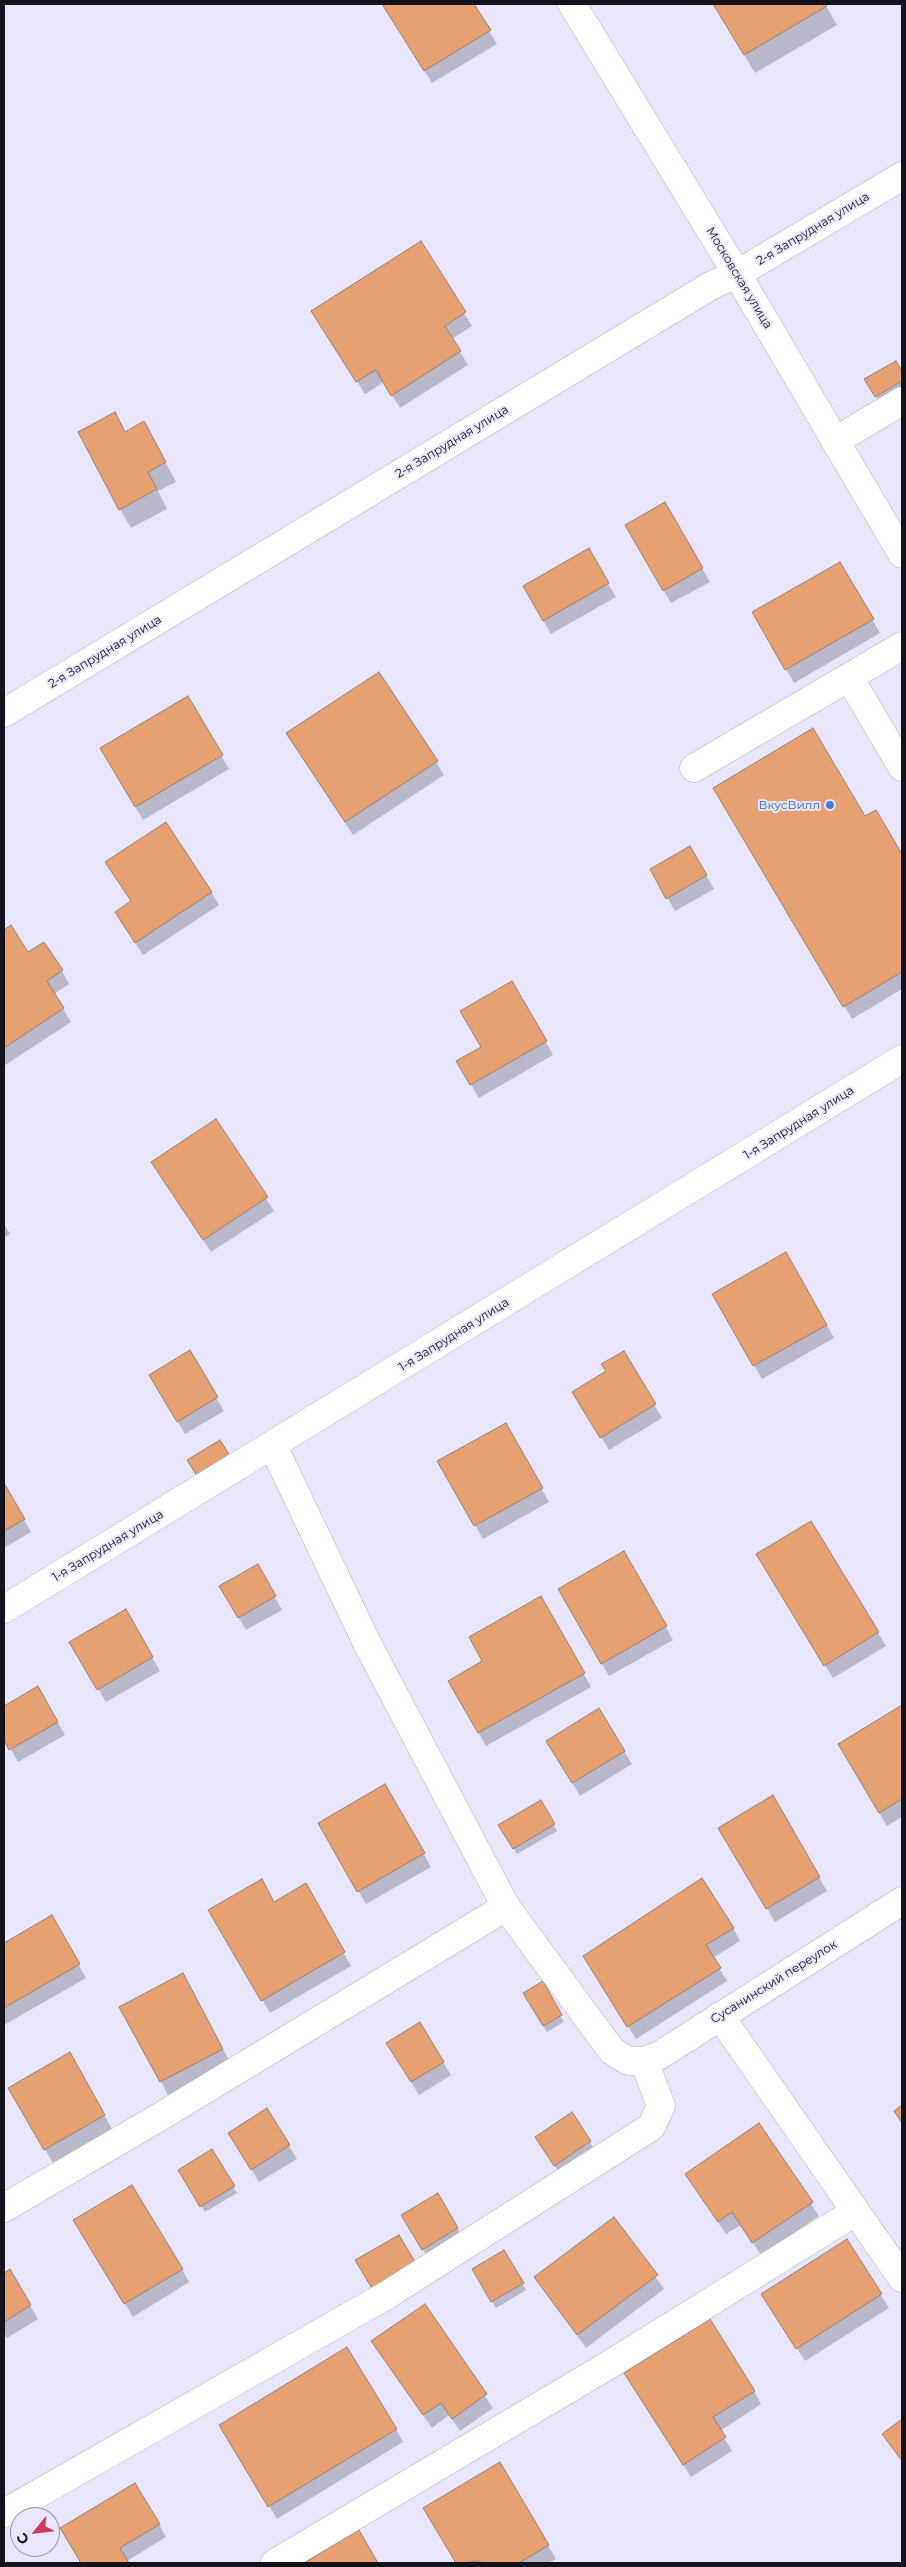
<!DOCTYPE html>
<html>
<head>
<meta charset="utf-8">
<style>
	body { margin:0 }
	#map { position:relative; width:906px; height:2567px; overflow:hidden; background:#e9e6fb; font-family:Montserrat,sans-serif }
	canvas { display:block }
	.frame { position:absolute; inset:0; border:5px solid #14121b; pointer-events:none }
	.north { position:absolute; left:10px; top:2507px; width:50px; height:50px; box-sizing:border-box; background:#e9e6fb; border:1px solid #9491a1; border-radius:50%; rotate:241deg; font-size:14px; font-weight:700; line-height:20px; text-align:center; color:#14121b }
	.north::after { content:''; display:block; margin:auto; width:18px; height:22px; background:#cc3c5a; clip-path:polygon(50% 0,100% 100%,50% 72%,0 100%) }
</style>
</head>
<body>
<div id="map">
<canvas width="906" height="2567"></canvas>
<div class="frame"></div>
<div class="north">С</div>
</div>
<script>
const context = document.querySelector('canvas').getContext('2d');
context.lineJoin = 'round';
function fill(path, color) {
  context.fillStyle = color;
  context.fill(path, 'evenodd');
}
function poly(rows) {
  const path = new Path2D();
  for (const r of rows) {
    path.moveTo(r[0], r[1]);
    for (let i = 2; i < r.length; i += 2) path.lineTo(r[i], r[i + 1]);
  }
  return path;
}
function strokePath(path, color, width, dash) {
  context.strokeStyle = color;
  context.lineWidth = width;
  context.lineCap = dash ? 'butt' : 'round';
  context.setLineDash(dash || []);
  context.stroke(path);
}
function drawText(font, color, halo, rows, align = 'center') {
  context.font = font + ' Montserrat,sans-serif';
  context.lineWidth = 4;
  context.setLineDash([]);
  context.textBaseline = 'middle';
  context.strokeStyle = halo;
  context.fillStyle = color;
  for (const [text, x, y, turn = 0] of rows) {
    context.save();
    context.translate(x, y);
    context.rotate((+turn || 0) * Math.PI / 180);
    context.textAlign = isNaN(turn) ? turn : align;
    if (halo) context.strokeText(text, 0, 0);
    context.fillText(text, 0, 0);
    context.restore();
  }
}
fill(poly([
	[383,4,473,4,497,44,432,83],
	[714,4,825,4,837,25,755,73],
	[420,243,472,326,452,339,468,365,400,408,384,382,365,394,320,324],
	[895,362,902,374,902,389,880,403,866,379],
	[115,414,125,433,155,442,176,482,158,491,167,509,131,528,120,509],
	[665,504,710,582,671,603,626,526],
	[588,550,616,597,551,634,524,586],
	[840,563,880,633,794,683,754,613],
	[187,698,229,769,143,820,101,749],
	[287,734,436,762,444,775,353,835],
	[715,788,865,818,876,812,902,857,902,989,852,1019],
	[690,847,714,889,675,911,651,869],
	[211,892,219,905,143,955,116,913],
	[10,927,27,954,62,971,69,984,54,994,71,1022,5,1065,4,931],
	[512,983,553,1055,479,1098,458,1062,483,1048],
	[215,1121,274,1211,211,1252,160,1175],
	[4,1224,10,1234,4,1238],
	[786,1253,834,1338,762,1379,713,1294],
	[189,1352,224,1411,185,1434,151,1375],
	[623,1352,662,1418,609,1450,574,1392,608,1372],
	[505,1424,549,1502,483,1539,439,1461],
	[4,1485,31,1532,4,1548],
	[811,1523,886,1646,833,1678,765,1568],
	[623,1553,673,1640,609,1676,559,1590],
	[257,1566,282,1610,246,1630,221,1587],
	[541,1597,591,1687,486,1746,450,1681,484,1662],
	[125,1611,160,1671,106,1702,71,1642],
	[38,1688,65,1735,18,1762,4,1737,4,1707],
	[902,1707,902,1817,887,1826,839,1744],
	[624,1751,632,1764,580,1796,555,1754],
	[385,1785,431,1867,366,1904,319,1823],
	[772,1797,827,1891,775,1922,720,1828],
	[541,1802,557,1831,517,1854,500,1825],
	[305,1885,351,1966,270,2013,210,1910,274,1903],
	[51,1917,86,1978,4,2025,4,1944],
	[733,1928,740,1941,713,1958,727,1981,636,2039,592,1969],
	[542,1983,564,2022,547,2032,524,1994],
	[190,1987,230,2062,168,2095,121,2007],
	[69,2054,112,2129,53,2163,9,2088],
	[395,2056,443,2062,451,2075,419,2095],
	[267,2110,297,2159,259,2182,237,2146],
	[759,2125,819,2216,761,2255,741,2225,726,2234,686,2174],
	[590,2142,597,2155,563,2178,544,2150],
	[212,2151,237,2193,205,2212,180,2170],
	[438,2195,465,2242,431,2263,403,2216],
	[614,2219,664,2289,586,2348,536,2277],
	[82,2233,182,2269,189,2282,133,2317],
	[846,2240,889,2308,805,2361,770,2307],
	[504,2252,526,2290,496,2308,474,2269],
	[9,2271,38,2319,7,2338,4,2333,4,2274],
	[424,2306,493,2408,460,2431,449,2415,432,2428,381,2354],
	[633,2387,754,2391,761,2404,720,2431,732,2451,691,2477],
	[902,2421,902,2462,884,2434],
	[396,2429,403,2442,277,2519,228,2438],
	[500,2464,556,2559,548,2563,457,2563,425,2509],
	[159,2524,166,2537,127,2561,128,2563,82,2563,62,2529],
	[358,2532,377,2563,306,2563]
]), '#0003');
const building = poly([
	[382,4,474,4,491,30,424,71,382,4],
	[713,4,826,4,827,6,744,55,713,4],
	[421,241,466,312,445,326,461,351,391,396,376,370,356,382,311,311,421,241],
	[896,361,902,371,902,381,875,397,864,379,896,361],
	[115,412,125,432,144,421,166,462,148,472,157,489,119,510,78,432,115,412],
	[665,502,703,568,663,591,625,525,665,502],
	[589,548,609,583,543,621,523,586,589,548],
	[840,562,874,619,785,670,752,612,840,562],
	[379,672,438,761,345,822,286,733,379,672],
	[188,696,223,755,135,807,100,748,188,696],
	[813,728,865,816,876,810,902,854,902,972,843,1007,713,788,813,728],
	[166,822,212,892,135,943,115,912,131,901,105,862,166,822],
	[690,846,707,875,666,899,650,869,690,846],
	[11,925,28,952,44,942,63,970,47,981,64,1008,4,1048,4,930,11,925],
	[512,981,547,1041,470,1085,456,1061,481,1047,460,1011,512,981],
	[216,1119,268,1197,203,1240,151,1162,216,1119],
	[786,1252,827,1325,753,1366,712,1294,786,1252],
	[190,1350,218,1397,177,1422,149,1375,190,1350],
	[624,1351,656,1404,600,1438,572,1392,606,1371,601,1364,624,1351],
	[506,1423,543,1488,474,1526,437,1461,506,1423],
	[220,1440,230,1456,197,1476,187,1460,220,1440],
	[4,1483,25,1519,4,1531,4,1483],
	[811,1521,879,1632,824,1666,756,1554,811,1521],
	[624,1551,667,1626,601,1664,558,1589,624,1551],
	[258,1564,276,1596,238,1618,219,1586,258,1564],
	[541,1596,585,1673,478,1733,448,1681,482,1661,469,1637,541,1596],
	[126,1609,153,1657,97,1690,69,1642,126,1609],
	[38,1686,58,1722,9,1750,4,1740,4,1706,38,1686],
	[902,1705,902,1799,879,1813,838,1744,902,1705],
	[599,1708,625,1751,572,1783,546,1741,599,1708],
	[385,1784,425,1853,357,1892,318,1823,385,1784],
	[773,1795,820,1877,766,1909,718,1828,773,1795],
	[541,1800,555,1824,513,1849,498,1825,541,1800],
	[702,1878,734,1928,706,1945,721,1968,627,2027,583,1956,702,1878],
	[262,1879,274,1902,306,1883,345,1952,261,2001,208,1910,262,1879],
	[52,1915,80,1964,4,2008,4,1943,52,1915],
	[183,1973,223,2049,160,2082,119,2007,183,1973],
	[543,1981,562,2015,543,2026,523,1993,543,1981],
	[420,2022,444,2062,411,2082,386,2043,420,2022],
	[70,2052,105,2115,44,2150,8,2088,70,2052],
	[902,2105,902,2123,894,2111,902,2105],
	[267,2108,290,2145,251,2170,228,2133,267,2108],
	[572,2112,591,2141,554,2166,535,2137,572,2112],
	[759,2123,813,2202,752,2243,732,2212,718,2222,685,2174,759,2123],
	[212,2149,235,2186,200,2207,178,2170,212,2149],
	[132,2185,183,2269,124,2304,73,2220,132,2185],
	[438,2193,458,2228,422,2250,401,2215,438,2193],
	[614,2217,658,2275,577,2335,534,2277,614,2217],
	[399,2235,417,2265,373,2290,355,2260,399,2235],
	[847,2239,882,2294,796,2349,761,2294,847,2239],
	[504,2250,524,2283,491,2302,472,2269,504,2250],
	[10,2269,31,2305,4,2322,4,2273,10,2269],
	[425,2304,487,2394,452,2419,441,2403,423,2415,371,2341,425,2304],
	[710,2319,755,2391,713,2417,726,2437,683,2465,624,2373,710,2319],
	[347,2347,397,2429,268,2507,219,2425,347,2347],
	[902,2419,902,2461,882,2434,902,2419],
	[500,2462,549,2545,519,2563,481,2563,480,2561,456,2563,423,2508,500,2462],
	[135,2483,160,2524,120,2548,129,2563,81,2563,60,2528,135,2483],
	[359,2530,378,2563,304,2563,359,2530]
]);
fill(building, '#e7a071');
strokePath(building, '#988072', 1);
const minor = poly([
	[572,4,737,274,902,554],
	[835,441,902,401],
	[849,677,902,767],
	[4,713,712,285,737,274,902,176],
	[694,768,902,646],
	[273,1446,367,1643,506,1907,612,2051,628,2061,644,2061,660,2055,902,1901],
	[4,1609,902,1059],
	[720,2016,902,2278],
	[4,2208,158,2118,506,1907],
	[4,2513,387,2295,651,2127,661,2106,644,2061],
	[275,2563,607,2366,855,2212]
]);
strokePath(minor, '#b1aec7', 29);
strokePath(minor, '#fff', 28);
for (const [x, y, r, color] of [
	[830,805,5,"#3f7fe0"]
]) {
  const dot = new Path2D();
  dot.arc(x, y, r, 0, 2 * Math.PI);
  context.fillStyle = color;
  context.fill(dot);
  strokePath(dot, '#e9e6fb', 2);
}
drawText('12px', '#14121b', '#e9e6fb', [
	["2-я Запрудная улица",813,229,-31],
	["Московская улица",739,278,59],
	["2-я Запрудная улица",452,442,-31],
	["2-я Запрудная улица",105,652,-31],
	["1-я Запрудная улица",799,1123,-32],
	["1-я Запрудная улица",454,1335,-32],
	["1-я Запрудная улица",108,1546,-31],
	["Сусанинский переулок",774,1982,-32]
]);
drawText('12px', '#366cbe', '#e9e6fb', [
	["ВкусВилл",820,805]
], 'right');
</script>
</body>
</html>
